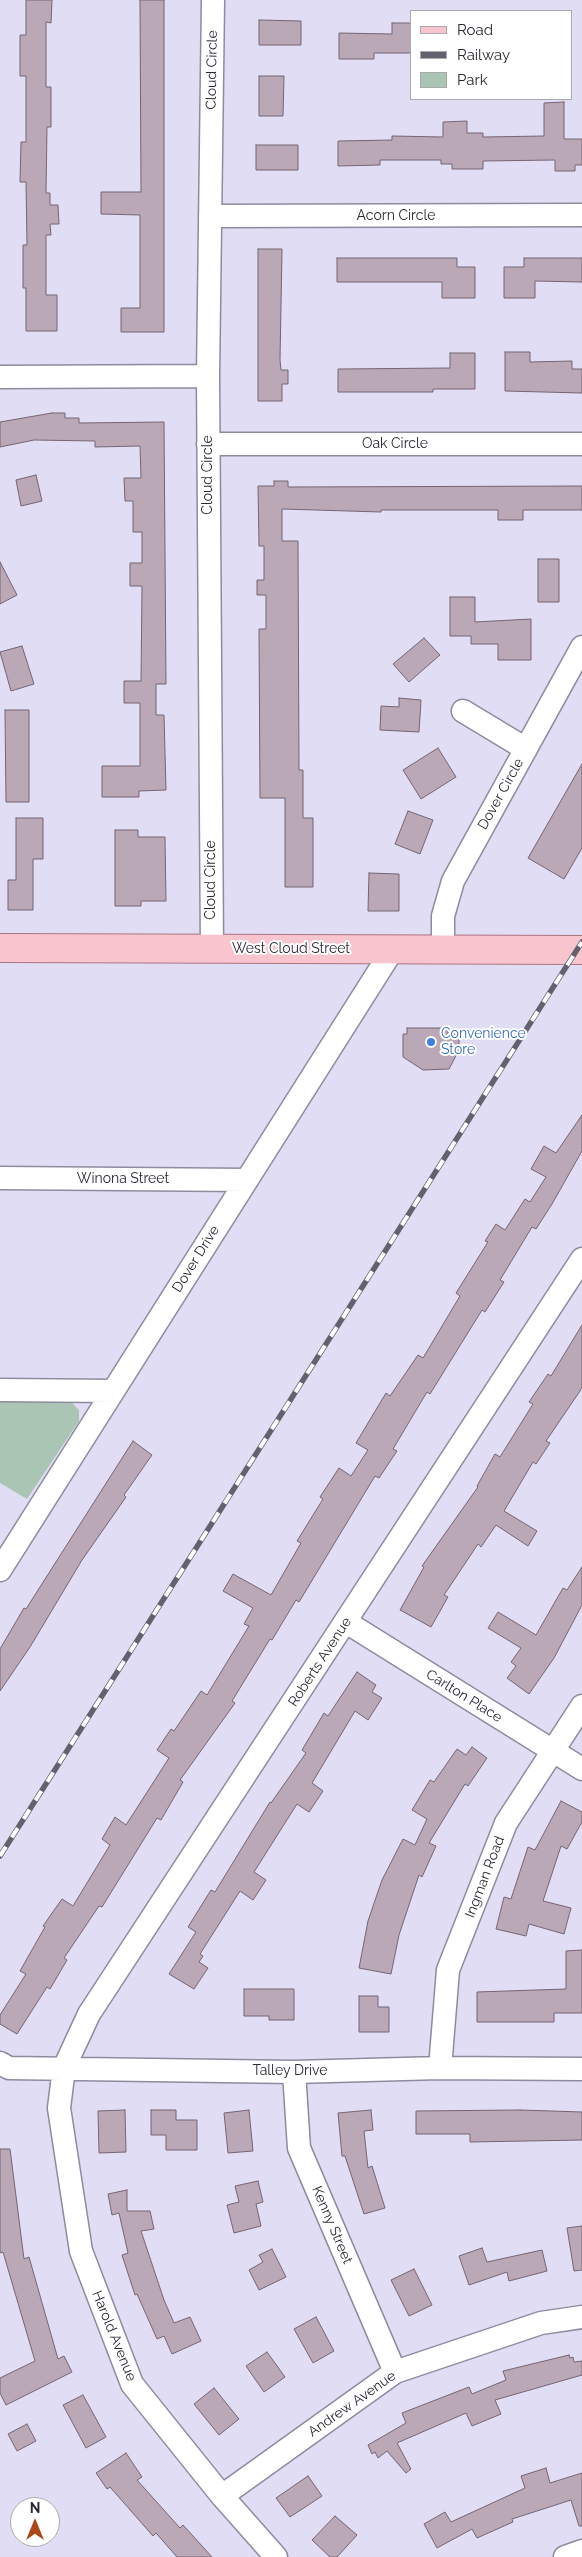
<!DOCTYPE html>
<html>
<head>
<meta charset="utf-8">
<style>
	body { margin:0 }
	#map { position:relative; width:582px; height:2557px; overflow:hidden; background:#e0ddf4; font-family:Raleway,sans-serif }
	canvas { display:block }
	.legend { position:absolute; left:410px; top:10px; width:162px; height:90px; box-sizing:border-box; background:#fff; border:1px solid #aaa9ad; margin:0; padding:6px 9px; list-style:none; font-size:15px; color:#2a2831 }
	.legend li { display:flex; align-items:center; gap:10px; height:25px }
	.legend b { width:25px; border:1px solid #aaa9ad }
	.north { position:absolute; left:10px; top:2497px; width:50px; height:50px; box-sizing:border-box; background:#fff; border:1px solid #aaa9ad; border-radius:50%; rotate:0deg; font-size:14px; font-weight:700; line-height:20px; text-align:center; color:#2a2831 }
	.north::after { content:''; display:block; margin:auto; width:18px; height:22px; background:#ac4816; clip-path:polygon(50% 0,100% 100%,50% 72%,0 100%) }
</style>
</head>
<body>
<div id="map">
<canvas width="582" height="2557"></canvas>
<ul class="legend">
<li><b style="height:6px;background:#f8c4cd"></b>Road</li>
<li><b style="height:6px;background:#64616f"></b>Railway</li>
<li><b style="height:14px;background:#abc5b5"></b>Park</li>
</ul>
<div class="north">N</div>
</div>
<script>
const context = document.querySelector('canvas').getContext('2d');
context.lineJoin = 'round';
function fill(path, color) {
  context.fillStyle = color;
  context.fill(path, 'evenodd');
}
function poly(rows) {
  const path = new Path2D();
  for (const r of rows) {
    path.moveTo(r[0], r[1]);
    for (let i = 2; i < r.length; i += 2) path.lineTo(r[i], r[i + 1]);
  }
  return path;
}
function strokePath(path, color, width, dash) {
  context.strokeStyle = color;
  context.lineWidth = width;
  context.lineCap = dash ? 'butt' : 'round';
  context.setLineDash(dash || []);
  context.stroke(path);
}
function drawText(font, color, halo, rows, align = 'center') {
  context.font = font + ' Raleway,sans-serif';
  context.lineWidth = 4;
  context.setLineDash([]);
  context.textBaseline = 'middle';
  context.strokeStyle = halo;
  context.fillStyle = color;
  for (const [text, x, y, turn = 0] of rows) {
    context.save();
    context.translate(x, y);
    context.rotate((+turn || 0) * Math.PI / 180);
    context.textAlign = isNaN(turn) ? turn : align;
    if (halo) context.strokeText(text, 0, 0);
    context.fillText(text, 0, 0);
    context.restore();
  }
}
fill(poly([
	[0,1402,71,1402,79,1410,79,1421,27,1499,0,1483]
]), '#abc5b5');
const building = poly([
	[26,0,52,0,51,23,46,22,46,87,51,87,51,127,47,127,46,193,50,193,50,205,58,205,59,224,50,224,51,235,46,235,46,295,57,295,57,331,26,331,26,288,23,288,23,245,27,245,26,182,20,182,21,142,26,142,26,76,20,76,20,35,26,35,26,0],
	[140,0,164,0,164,332,121,332,121,308,140,308,140,215,101,214,101,192,141,192,140,0],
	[259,20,301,21,301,45,259,45,259,20],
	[392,23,411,23,411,53,374,53,374,59,339,59,339,33,392,34,392,23],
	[259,76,284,76,283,116,259,116,259,76],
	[564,102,564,139,582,139,582,165,575,165,575,171,555,171,555,160,483,161,483,169,452,169,452,164,441,164,441,160,380,160,380,165,338,166,338,141,392,140,392,136,443,137,443,122,467,121,467,133,483,133,483,137,544,136,544,103,564,102],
	[256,145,298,145,298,170,256,170,256,145],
	[258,249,282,249,280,360,281,370,288,370,288,384,282,384,282,401,258,401,258,249],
	[337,258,457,258,457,267,475,267,475,298,442,298,442,282,337,282,337,258],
	[524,258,582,258,582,282,535,281,535,298,504,298,504,267,524,267,524,258],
	[505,352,530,352,530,362,572,361,572,369,582,369,582,393,505,391,505,352],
	[450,353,475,353,475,389,433,389,433,392,338,392,338,369,450,368,450,353],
	[52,413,65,413,65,418,79,418,79,423,164,422,166,684,156,684,156,715,164,715,166,790,139,791,139,797,102,797,102,766,140,766,140,703,124,703,124,681,141,681,142,586,130,586,130,563,142,563,142,532,133,532,133,501,125,501,124,478,141,478,140,446,95,447,95,441,34,440,0,447,0,422,52,413],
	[36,475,42,501,21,506,16,480,36,475],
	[274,481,288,481,288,487,582,486,582,510,523,510,523,520,498,520,498,510,381,510,381,512,282,509,282,541,298,541,299,770,303,770,303,818,313,818,313,887,285,887,285,798,260,798,259,629,266,629,266,595,257,595,257,580,264,580,264,546,259,546,258,486,274,486,274,481],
	[538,559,559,559,559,602,538,602,538,559],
	[0,562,17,595,0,604,0,562],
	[450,597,475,597,475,622,531,619,531,660,498,660,498,644,471,644,471,636,450,636,450,597],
	[424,638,440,655,409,682,393,664,424,638],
	[22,646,34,684,11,691,0,652,22,646],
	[399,698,421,700,419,732,380,730,381,706,399,707,399,698],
	[5,710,29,710,29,802,6,802,5,710],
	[438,748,456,777,421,799,403,770,438,748],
	[582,764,582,848,564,879,528,858,582,764],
	[408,811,433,820,420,854,395,844,408,811],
	[16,818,43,818,43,859,33,859,33,910,8,910,8,880,16,880,16,818],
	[115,830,138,830,138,837,165,837,166,901,141,901,141,906,115,906,115,830],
	[369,873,399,874,399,911,368,911,369,873],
	[407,1028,448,1028,448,1034,459,1034,459,1050,449,1069,423,1070,403,1057,403,1034,407,1034,407,1028],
	[582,1115,582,1151,552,1204,536,1229,532,1227,500,1280,504,1282,485,1312,482,1310,430,1394,427,1392,393,1449,397,1451,379,1478,375,1476,299,1602,296,1600,272,1640,270,1639,232,1701,235,1703,180,1780,183,1782,161,1820,157,1818,102,1907,99,1906,64,1958,67,1960,50,1989,47,1987,17,2034,0,2024,0,2015,26,1974,20,1971,45,1927,43,1926,62,1899,73,1906,110,1845,102,1839,115,1817,126,1825,169,1758,157,1750,171,1729,174,1731,201,1691,207,1695,249,1626,244,1624,253,1608,223,1591,233,1574,271,1595,301,1543,297,1541,323,1499,320,1497,339,1468,351,1476,368,1450,356,1443,386,1393,390,1396,418,1355,423,1358,460,1296,456,1293,488,1242,485,1241,496,1224,505,1230,525,1199,530,1202,546,1177,531,1169,544,1146,556,1153,582,1115],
	[582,1325,582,1388,546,1441,550,1443,536,1464,533,1462,504,1511,537,1531,528,1546,496,1525,481,1547,478,1544,444,1595,448,1597,431,1627,400,1610,424,1567,422,1566,478,1487,477,1486,495,1454,500,1457,533,1404,529,1402,548,1374,551,1376,582,1325],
	[133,1441,152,1455,124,1495,126,1497,82,1560,30,1647,0,1691,0,1649,24,1608,26,1609,133,1441],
	[582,1567,582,1605,554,1658,529,1694,507,1678,516,1666,511,1662,521,1648,488,1628,498,1612,536,1635,563,1588,567,1590,582,1567],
	[357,1672,376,1685,372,1692,382,1698,368,1720,355,1711,312,1783,323,1791,309,1812,297,1804,254,1872,266,1880,253,1900,240,1891,200,1954,203,1956,199,1962,208,1968,194,1989,169,1974,196,1932,188,1927,211,1890,215,1892,270,1802,271,1803,306,1753,302,1750,324,1713,328,1716,357,1672],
	[472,1747,487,1758,468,1786,465,1784,429,1843,436,1846,422,1877,419,1875,399,1935,391,1974,359,1968,368,1921,382,1880,403,1839,415,1845,427,1819,412,1810,430,1780,434,1782,457,1749,466,1755,472,1747],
	[561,1801,582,1812,582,1822,567,1849,561,1846,543,1901,571,1908,564,1934,529,1924,526,1936,496,1929,504,1897,511,1899,528,1847,535,1850,561,1801],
	[582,1950,582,2013,554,2013,554,2022,477,2022,477,1992,566,1989,566,1951,582,1950],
	[244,1989,294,1989,294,2020,269,2020,269,2016,244,2016,244,1989],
	[359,1996,378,1996,378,2007,389,2007,389,2032,359,2032,359,1996],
	[125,2110,126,2152,99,2153,98,2111,125,2110],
	[151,2110,176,2110,176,2120,197,2120,197,2150,166,2150,166,2135,151,2135,151,2110],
	[249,2110,253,2151,228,2153,224,2113,249,2110],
	[371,2110,373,2130,364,2131,368,2168,372,2166,385,2208,364,2214,345,2156,342,2156,338,2113,371,2110],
	[520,2110,582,2112,582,2140,470,2142,470,2134,416,2134,416,2111,520,2110],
	[0,2149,10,2149,24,2259,29,2257,58,2359,64,2356,72,2372,6,2405,0,2393,0,2378,35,2361,3,2252,0,2253,0,2149],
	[258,2181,263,2202,256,2204,261,2226,234,2233,227,2205,239,2202,235,2186,258,2181],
	[127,2190,127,2211,150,2211,154,2229,141,2231,164,2300,174,2323,190,2317,201,2341,172,2354,164,2336,157,2339,137,2294,135,2295,122,2255,128,2253,119,2213,112,2215,108,2194,127,2190],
	[582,2226,582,2270,574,2271,567,2228,582,2226],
	[482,2248,487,2262,542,2250,547,2271,509,2281,507,2272,469,2285,459,2256,482,2248],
	[272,2249,286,2277,259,2290,249,2270,263,2262,259,2255,272,2249],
	[414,2269,432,2305,409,2316,391,2280,414,2269],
	[316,2317,334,2351,313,2363,294,2329,316,2317],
	[267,2352,285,2377,264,2392,246,2366,267,2352],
	[569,2355,570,2358,573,2357,574,2362,582,2361,582,2375,495,2400,501,2414,472,2426,466,2413,397,2443,411,2469,406,2473,387,2451,378,2458,375,2452,372,2454,368,2445,406,2423,402,2413,469,2387,472,2394,506,2380,503,2371,569,2355],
	[214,2388,239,2419,219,2435,194,2404,214,2388],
	[83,2395,106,2437,86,2448,63,2405,83,2395],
	[27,2424,36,2441,17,2451,8,2434,27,2424],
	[126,2453,142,2477,137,2480,180,2528,183,2525,212,2557,177,2557,156,2533,153,2536,110,2487,107,2489,96,2473,126,2453],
	[546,2468,550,2483,582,2473,582,2526,579,2526,571,2500,512,2519,513,2522,477,2538,472,2529,437,2548,424,2524,445,2512,451,2522,525,2488,521,2476,546,2468],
	[308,2476,322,2496,290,2517,276,2498,308,2476],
	[335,2516,357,2535,337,2557,330,2557,312,2540,335,2516]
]);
fill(building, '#bba8b7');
strokePath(building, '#756472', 1);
const minor = poly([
	[210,216,582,215],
	[0,377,208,376],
	[208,444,582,444],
	[463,711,526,749],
	[212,949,208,376,213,0],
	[443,949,443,916,453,881,582,647],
	[0,1178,247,1180],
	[0,1390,113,1391],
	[0,1570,393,949],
	[346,1622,582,1769],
	[0,2063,9,2068,294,2072,440,2068,582,2069],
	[440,2068,448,1970,506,1823,582,1706],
	[294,2072,299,2148,395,2372],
	[222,2496,395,2372,541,2323,582,2317],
	[276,2557,222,2496,132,2384,81,2251,59,2108,64,2068,89,2014,582,1259],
	[565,2557,582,2551]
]);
const major = poly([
	[0,948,582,950]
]);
strokePath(minor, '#8e8b9f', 25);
strokePath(major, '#ad7481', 30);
strokePath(minor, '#fff', 22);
strokePath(major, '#f8c4cd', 28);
const rail = poly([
	[0,1856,582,942]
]);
strokePath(rail, '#64616f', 5.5);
strokePath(rail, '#fff', 4, [11]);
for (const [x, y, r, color] of [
	[431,1042,5,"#3f7fe0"]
]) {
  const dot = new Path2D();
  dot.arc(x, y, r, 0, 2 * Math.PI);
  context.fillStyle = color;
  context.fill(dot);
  strokePath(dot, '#fff', 2);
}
drawText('14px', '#2a2831', '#fff', [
	["Cloud Circle",212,70,-89],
	["Acorn Circle",396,216],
	["Oak Circle",395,444],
	["Cloud Circle",208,475,-90],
	["Dover Circle",501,794,-61],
	["Cloud Circle",211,880,-90],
	["West Cloud Street",291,949],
	["Winona Street",123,1179],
	["Dover Drive",196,1259,-58],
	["Roberts Avenue",320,1662,-57],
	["Carlton Place",464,1696,32],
	["Ingman Road",485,1877,-69],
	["Talley Drive",290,2071],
	["Kenny Street",332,2225,67],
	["Harold Avenue",114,2336,68],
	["Andrew Avenue",352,2404,-35]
]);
drawText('14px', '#366cbe', '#fff', [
	["Convenience",441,1034],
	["Store",441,1050]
], 'left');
</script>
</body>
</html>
